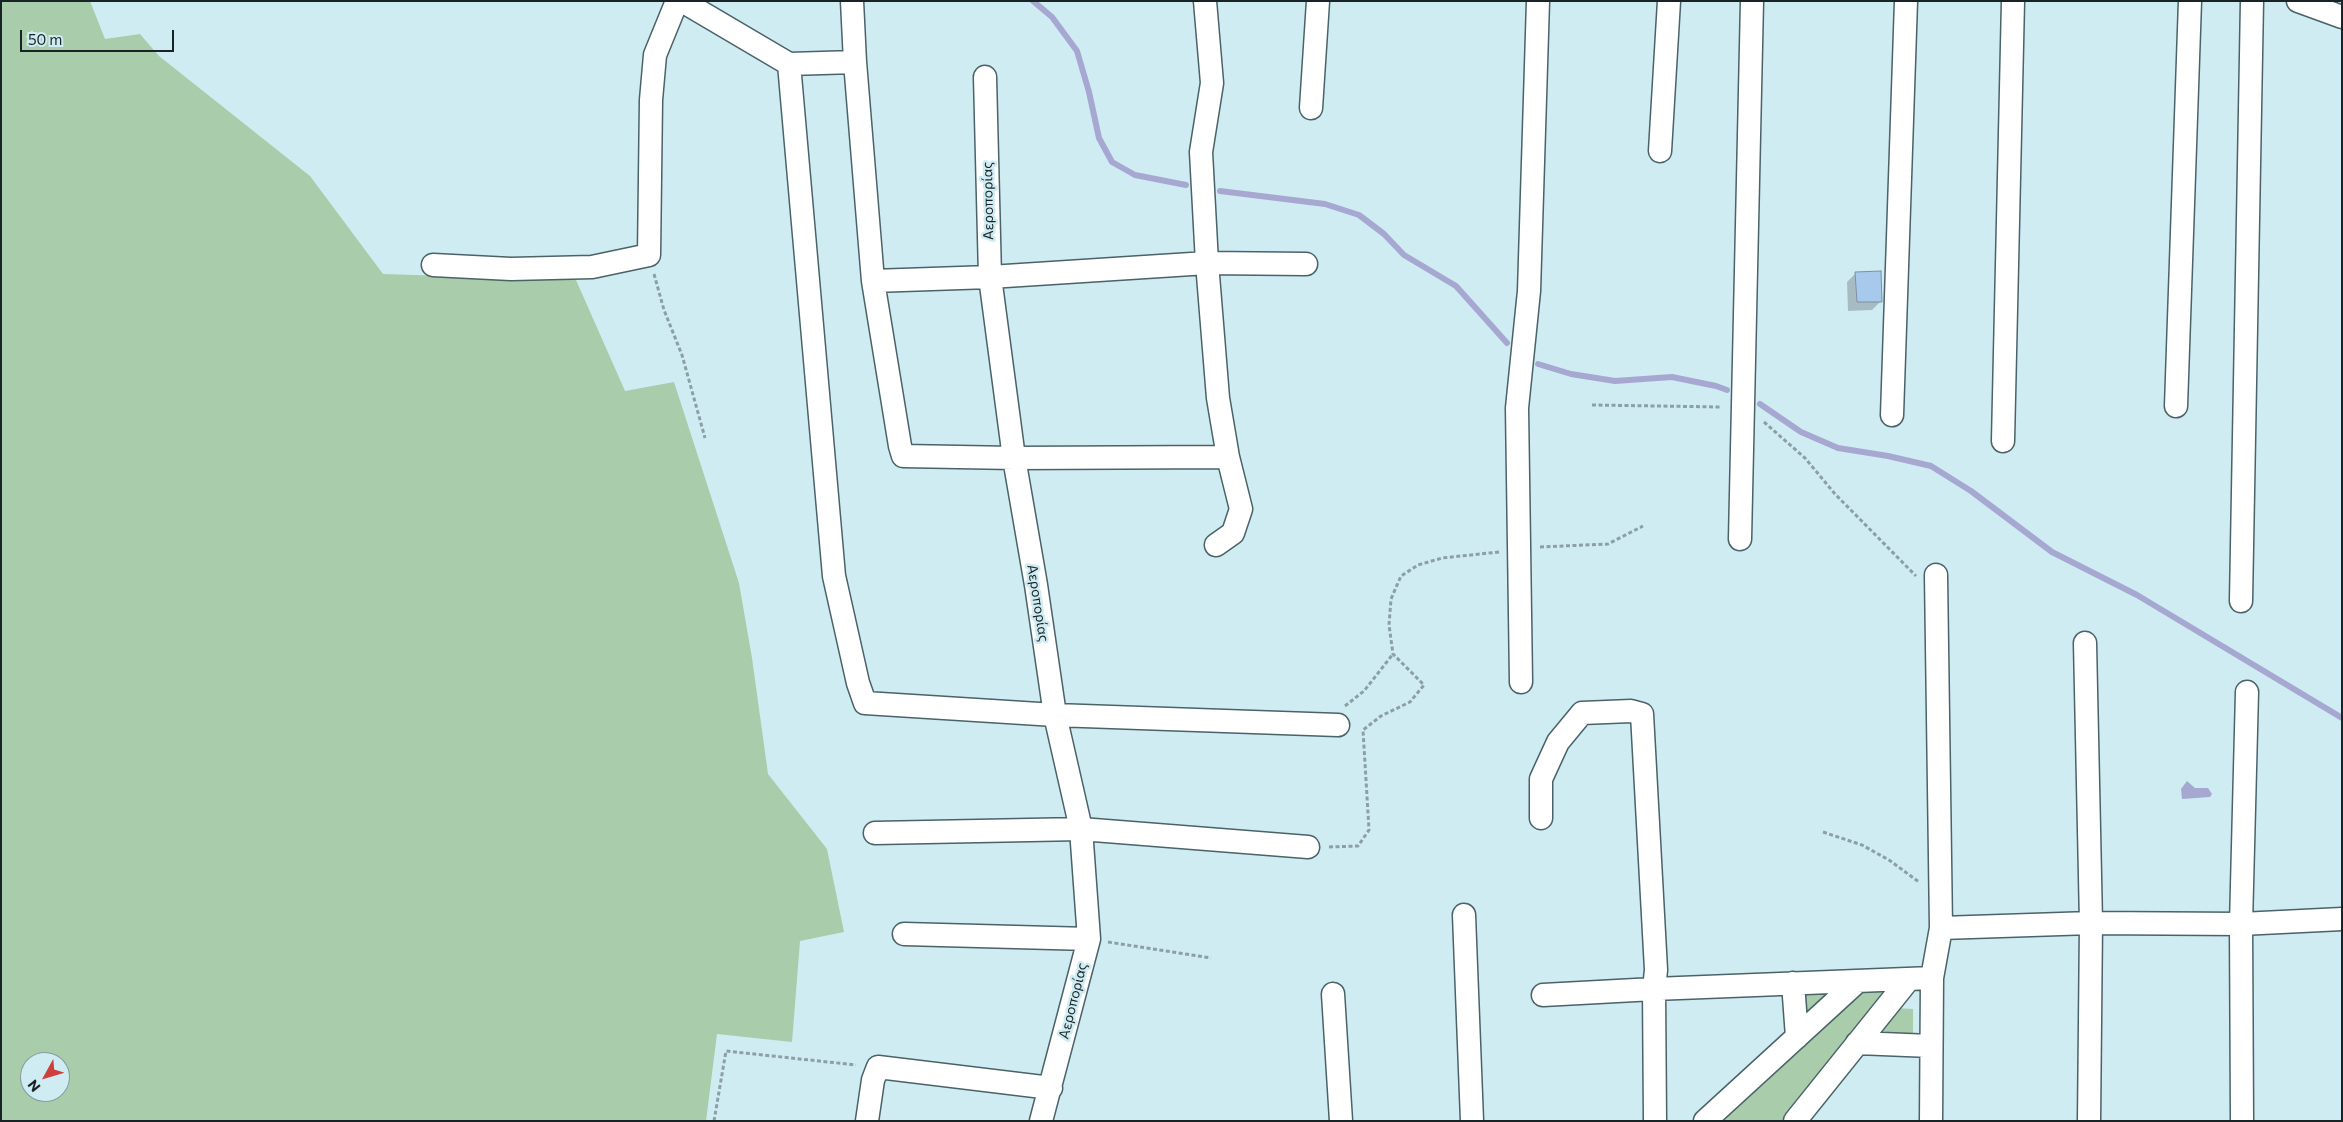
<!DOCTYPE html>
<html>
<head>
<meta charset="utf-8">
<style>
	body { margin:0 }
	#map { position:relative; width:2343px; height:1122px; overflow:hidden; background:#d0ecf3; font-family:Commissioner,sans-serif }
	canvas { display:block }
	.frame { position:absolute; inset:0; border:2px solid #182325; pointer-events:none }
	.north { position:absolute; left:20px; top:1052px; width:50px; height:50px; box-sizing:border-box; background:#d0ecf3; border:1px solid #869ca1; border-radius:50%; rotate:231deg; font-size:14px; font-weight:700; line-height:20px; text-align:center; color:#182325 }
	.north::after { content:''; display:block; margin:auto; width:18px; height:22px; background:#ce403d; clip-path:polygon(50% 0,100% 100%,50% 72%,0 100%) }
	.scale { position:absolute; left:20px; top:30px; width:154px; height:22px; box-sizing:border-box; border:2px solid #182325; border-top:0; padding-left:6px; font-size:15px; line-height:18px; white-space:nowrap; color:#182325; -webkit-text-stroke:4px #d0ecf3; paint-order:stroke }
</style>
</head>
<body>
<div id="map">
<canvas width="2343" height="1122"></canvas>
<div class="frame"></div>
<div class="north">N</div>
<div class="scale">50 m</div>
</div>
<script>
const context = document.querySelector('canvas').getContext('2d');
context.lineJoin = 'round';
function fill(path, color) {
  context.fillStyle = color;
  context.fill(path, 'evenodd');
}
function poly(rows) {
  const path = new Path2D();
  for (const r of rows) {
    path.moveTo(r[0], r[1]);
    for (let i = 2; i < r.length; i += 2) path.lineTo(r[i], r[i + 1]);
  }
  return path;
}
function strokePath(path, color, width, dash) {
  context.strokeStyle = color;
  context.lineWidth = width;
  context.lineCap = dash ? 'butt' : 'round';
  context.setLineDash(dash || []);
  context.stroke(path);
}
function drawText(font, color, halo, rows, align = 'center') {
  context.font = font + ' Commissioner,sans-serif';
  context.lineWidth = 5;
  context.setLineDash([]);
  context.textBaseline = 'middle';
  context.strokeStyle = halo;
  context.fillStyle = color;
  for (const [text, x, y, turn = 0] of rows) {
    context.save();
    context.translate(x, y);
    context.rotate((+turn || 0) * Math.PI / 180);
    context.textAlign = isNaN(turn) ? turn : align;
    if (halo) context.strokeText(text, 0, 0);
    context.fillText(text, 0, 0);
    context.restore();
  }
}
fill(poly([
	[1,1,90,1,105,39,140,34,159,56,310,176,383,274,576,280,625,391,674,382,739,583,752,658,768,774,827,849,844,932,800,941,792,1042,717,1034,706,1121,1,1121],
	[30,1062,60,1062,60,1092,30,1092],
	[1889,989,1783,1121,1720,1121,1861,990],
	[1802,990,1835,991,1803,1021],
	[1895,1008,1913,1009,1913,1038,1871,1035]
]), '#a9ccaa');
fill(poly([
	[2187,781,2195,788,2208,788,2212,794,2210,797,2182,799,2181,789]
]), '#a6a8d2');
fill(poly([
	[1856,273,1881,301,1872,310,1848,311,1847,282]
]), '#0003');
strokePath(poly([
	[1033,1,1052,17,1077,51,1089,92,1099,138,1112,162,1135,175,1186,185],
	[1220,191,1325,204,1359,215,1384,234,1404,255,1456,286,1507,343],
	[1538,364,1571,374,1615,381,1672,377,1716,386,1727,390],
	[1760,404,1801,432,1838,448,1888,456,1931,466,1971,491,2052,552,2137,595,2342,718]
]), '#a6a8d2', 6);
const building = poly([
	[1881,271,1882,302,1857,302,1855,272,1881,271]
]);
fill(building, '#a7c9ec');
strokePath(building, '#7f8f9f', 1);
const minor = poly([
	[682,1,789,64],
	[852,1,855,62,873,281,990,277,1207,263,1306,264],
	[2298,1,2342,17],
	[855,62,789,64,834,576,858,683,865,703,1055,715,1338,725],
	[985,77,990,277,1014,458,1036,585,1055,715,1081,829,1089,939,1041,1121],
	[1311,108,1318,1],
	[1660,151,1669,1],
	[433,265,511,269,592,267,649,255,651,100,655,55,677,1],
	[873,281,900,446,903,456,1014,458,1228,457,1218,398,1207,263,1201,152,1212,83,1205,1],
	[2176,406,2190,1],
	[1892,415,1906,1],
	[2003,441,2013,1],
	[1740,539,1752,1],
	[1216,545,1233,533,1241,509,1228,457],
	[1936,575,1941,928],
	[2241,601,2252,1],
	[2085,643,2091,923,2089,1121],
	[1521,682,1517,408,1529,291,1538,1],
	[1541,818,1541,779,1558,742,1582,713,1631,711,1642,714,1656,970,1654,989,1543,995],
	[875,833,1081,829,1308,847],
	[1464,915,1472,1121],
	[904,934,1089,939],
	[1793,983,1797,1037],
	[1333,994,1341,1121],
	[1857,1043,1931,1046],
	[867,1121,873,1080,878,1067,1051,1088],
	[1655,1121,1654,989,1932,978],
	[1705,1121,1858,981],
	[1795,1121,1909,979],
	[1931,1121,1932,978,1941,928,2091,923,2241,924,2342,919],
	[2242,1121,2241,924,2247,692]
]);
strokePath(minor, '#4a6268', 25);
strokePath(poly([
	[654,274,664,310,682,355,705,438],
	[1592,405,1721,407],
	[1764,422,1805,458,1835,494,1916,576],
	[1540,547,1608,544,1643,526],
	[1345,706,1364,691,1393,654],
	[1823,832,1862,845,1889,860,1919,882],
	[1329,847,1358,846,1369,830,1363,730,1381,716,1410,702,1424,685,1393,654,1389,625,1391,599,1401,576,1418,565,1442,558,1499,552],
	[1108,942,1211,958],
	[714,1121,726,1051,856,1065]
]), '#8ba0a5', 3, [4, 2.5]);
strokePath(minor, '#fff', 22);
drawText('14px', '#182325', '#d0ecf3', [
	["Αεροπορίας",988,201,-91],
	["Αεροπορίας",1038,603,81],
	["Αεροπορίας",1073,1001,-76]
]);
</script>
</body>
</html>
